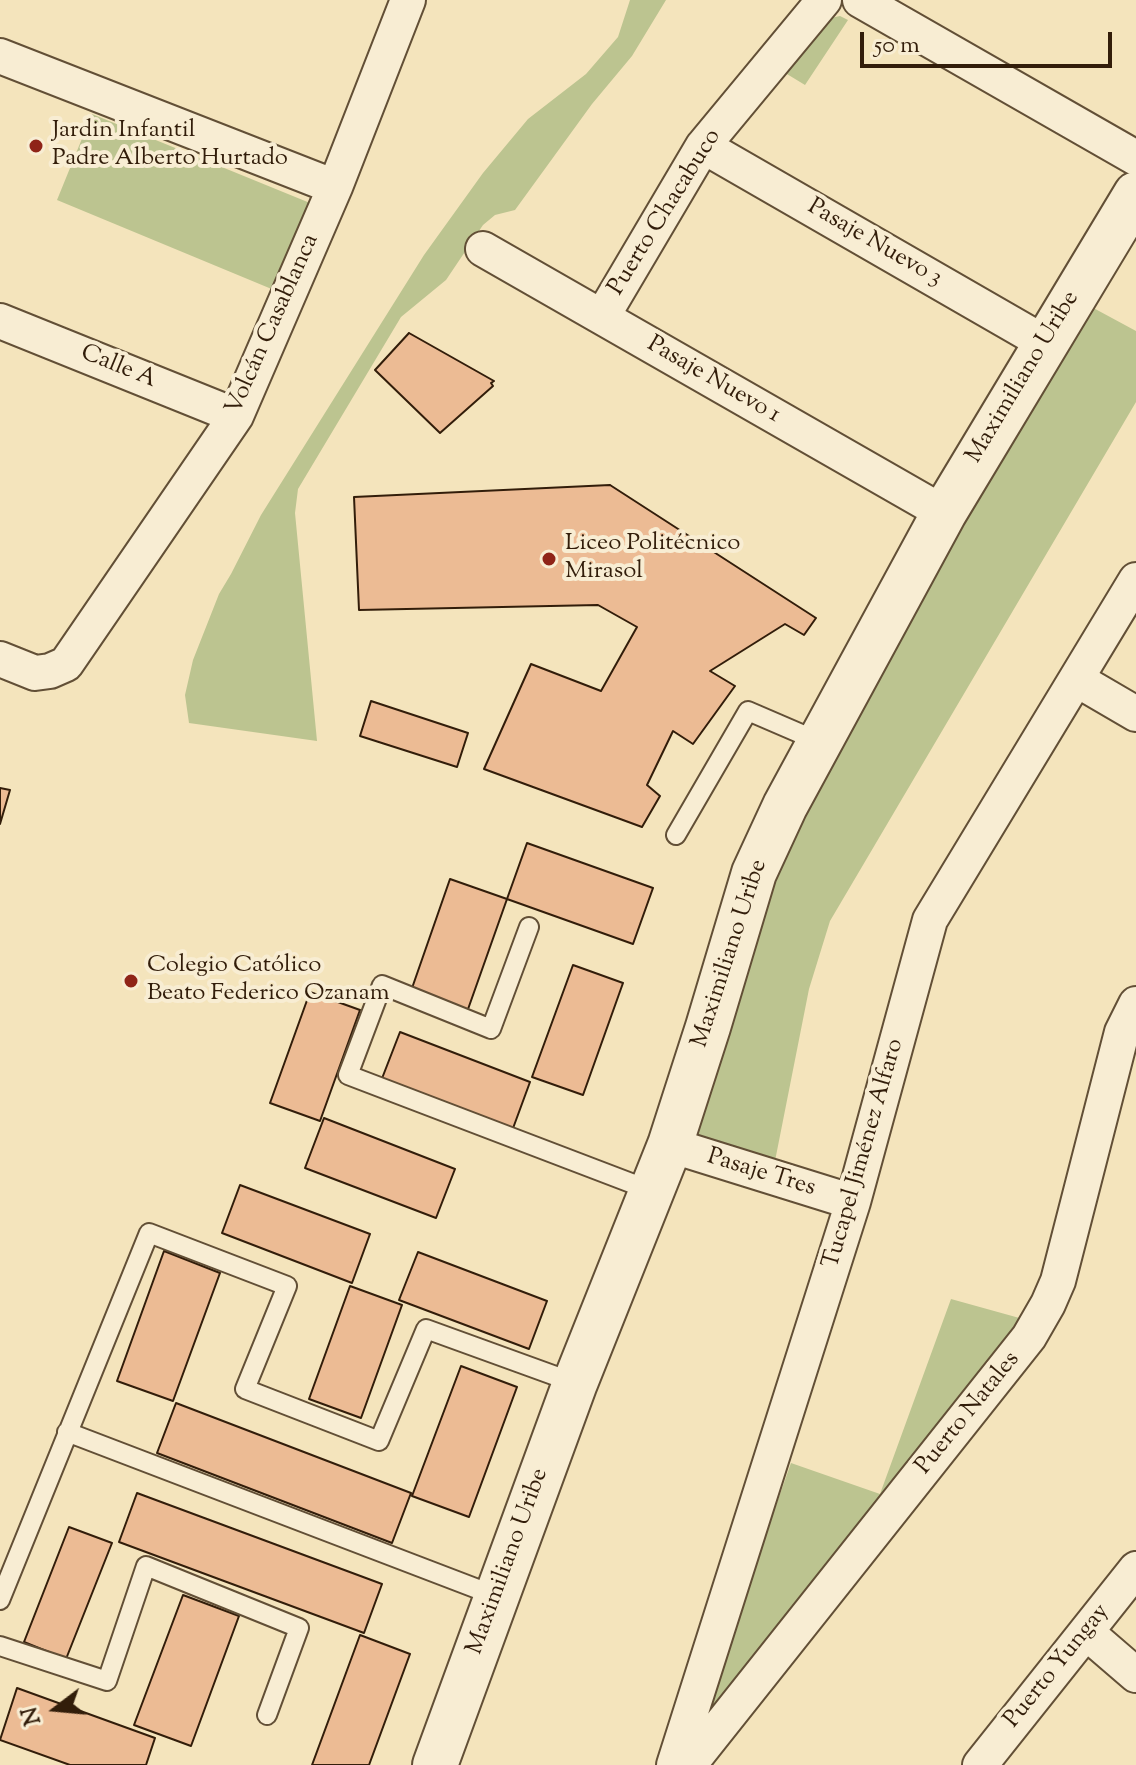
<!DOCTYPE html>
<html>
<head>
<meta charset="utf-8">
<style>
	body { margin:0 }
	#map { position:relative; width:1136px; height:1765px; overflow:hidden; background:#f4e4bc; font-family:"Sorts Mill Goudy",serif }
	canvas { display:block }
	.north { position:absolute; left:16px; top:1669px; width:80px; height:80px; -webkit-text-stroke:6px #f8edd3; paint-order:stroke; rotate:254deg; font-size:22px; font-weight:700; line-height:32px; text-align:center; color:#321d0a }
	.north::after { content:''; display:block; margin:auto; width:28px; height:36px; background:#321d0a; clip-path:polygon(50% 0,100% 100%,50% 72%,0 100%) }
	.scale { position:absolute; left:860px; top:32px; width:252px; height:36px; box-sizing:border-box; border:4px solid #321d0a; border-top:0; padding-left:10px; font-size:24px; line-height:28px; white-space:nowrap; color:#321d0a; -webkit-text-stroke:6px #f8edd3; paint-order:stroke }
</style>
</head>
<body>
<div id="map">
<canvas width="1136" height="1765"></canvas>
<div class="north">N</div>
<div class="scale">50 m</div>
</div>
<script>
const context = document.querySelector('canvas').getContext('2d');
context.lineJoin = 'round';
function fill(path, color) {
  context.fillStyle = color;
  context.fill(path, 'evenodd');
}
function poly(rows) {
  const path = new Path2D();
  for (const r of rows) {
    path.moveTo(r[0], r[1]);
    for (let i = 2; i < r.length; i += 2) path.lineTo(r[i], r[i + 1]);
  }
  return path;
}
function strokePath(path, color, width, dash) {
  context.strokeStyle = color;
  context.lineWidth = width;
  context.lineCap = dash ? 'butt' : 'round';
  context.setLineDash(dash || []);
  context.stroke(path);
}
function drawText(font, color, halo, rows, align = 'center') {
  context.font = font + ' "Sorts Mill Goudy",serif';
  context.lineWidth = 8;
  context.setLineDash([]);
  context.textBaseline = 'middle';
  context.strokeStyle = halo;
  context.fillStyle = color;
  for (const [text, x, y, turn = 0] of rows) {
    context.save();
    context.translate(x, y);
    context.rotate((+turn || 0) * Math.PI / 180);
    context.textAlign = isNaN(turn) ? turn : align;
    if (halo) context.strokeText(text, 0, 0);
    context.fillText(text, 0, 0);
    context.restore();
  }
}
fill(poly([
	[630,0,666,0,632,56,592,104,515,210,495,215,483,225,446,280,401,317,298,489,295,513,317,741,189,723,185,695,193,660,219,594,231,574,261,515,424,255,483,173,528,119,586,74,618,37],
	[840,16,848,20,805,85,777,68,821,20],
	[92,114,310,203,274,290,57,200],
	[1086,304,1136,331,1136,402,830,921,809,989,774,1166,699,1137,694,1127,766,893,940,547],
	[951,1299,1023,1319,715,1707,710,1705,755,1565,791,1463,880,1494]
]), '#bcc490');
const building = poly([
	[409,333,494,381,491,383,493,386,440,433,375,370,409,333],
	[610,485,816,618,804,635,785,624,710,671,735,686,693,744,673,731,647,785,660,796,642,827,484,769,531,664,601,691,637,627,598,605,359,610,354,497,610,485],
	[371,701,468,733,457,767,360,736,371,701],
	[0,788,10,790,0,824,0,788],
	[527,843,653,888,633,944,507,899,527,843],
	[450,879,507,899,467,1012,411,991,450,879],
	[573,965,623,983,583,1095,532,1077,573,965],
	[310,992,360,1010,320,1121,270,1103,310,992],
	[400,1032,530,1082,512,1131,381,1081,400,1032],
	[324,1118,455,1169,436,1218,305,1168,324,1118],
	[240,1185,370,1234,352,1283,222,1233,240,1185],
	[164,1251,220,1273,173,1401,117,1381,164,1251],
	[418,1252,547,1301,529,1349,399,1300,418,1252],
	[350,1286,402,1305,361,1418,309,1399,350,1286],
	[461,1366,517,1387,469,1517,412,1496,461,1366],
	[176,1403,411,1493,392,1543,157,1453,176,1403],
	[137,1493,382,1584,364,1633,119,1542,137,1493],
	[69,1527,112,1543,66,1659,24,1642,69,1527],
	[183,1595,239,1616,191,1746,134,1725,183,1595],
	[360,1635,410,1654,369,1765,312,1765,360,1635],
	[17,1688,155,1738,146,1765,70,1765,0,1740,17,1688]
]);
fill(building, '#ecbb94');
strokePath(building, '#321d0a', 2);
const service = poly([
	[676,835,748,711,820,742],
	[529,927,491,1029,382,985,348,1075,652,1191],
	[67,1432,496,1596],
	[0,1600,149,1233,287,1286,245,1389,379,1441,426,1329,575,1383],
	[0,1646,107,1681,146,1566,299,1628,267,1715]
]);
const minor = poly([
	[860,0,1136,158],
	[0,56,335,187],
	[703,146,1045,343],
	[483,249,944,513],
	[602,317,703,146,824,0],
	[0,321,236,416],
	[0,659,35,673,50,671,66,664,236,416,335,187,408,0],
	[1076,679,1136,714],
	[670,1145,853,1202],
	[1086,1632,1136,1675],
	[674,1765,853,1202,930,920,1136,580],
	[689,1765,1029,1337,1048,1304,1058,1281,1122,1032,1136,1004],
	[980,1765,1136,1569]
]);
const tertiary = poly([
	[435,1765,575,1383,670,1145,708,1027,754,873,785,806,944,513,1136,194]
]);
strokePath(service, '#624f36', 22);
strokePath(minor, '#624f36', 38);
strokePath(tertiary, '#624f36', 48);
strokePath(service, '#f8edd3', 18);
strokePath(minor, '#f8edd3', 34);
strokePath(tertiary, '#f8edd3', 44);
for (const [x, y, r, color] of [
	[36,146,8,"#8f2418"],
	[549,559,8,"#8f2418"],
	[131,981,8,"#8f2418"]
]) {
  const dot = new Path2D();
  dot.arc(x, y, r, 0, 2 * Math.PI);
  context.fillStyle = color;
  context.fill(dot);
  strokePath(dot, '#f8edd3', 3);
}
drawText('24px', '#321d0a', '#f8edd3', [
	["Jardin Infantil",52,132],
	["Padre Alberto Hurtado",52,160],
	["Liceo Politécnico",565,545],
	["Mirasol",565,573],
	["Colegio Católico",147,967],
	["Beato Federico Ozanam",147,995]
], 'left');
drawText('24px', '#321d0a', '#f8edd3', [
	["Puerto Chacabuco",666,213,-58],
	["Pasaje Nuevo 3",874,244,30],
	["Volcán Casablanca",274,325,-66],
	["Calle A",118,368,22],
	["Maximiliano Uribe",1024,378,-59],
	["Pasaje Nuevo 1",713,381,30],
	["Maximiliano Uribe",731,954,-72],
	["Tucapel Jiménez Alfaro",865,1154,-74],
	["Pasaje Tres",761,1174,17],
	["Puerto Natales",969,1414,-51],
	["Maximiliano Uribe",509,1562,-70],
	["Puerto Yungay",1058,1667,-51]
]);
</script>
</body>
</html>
